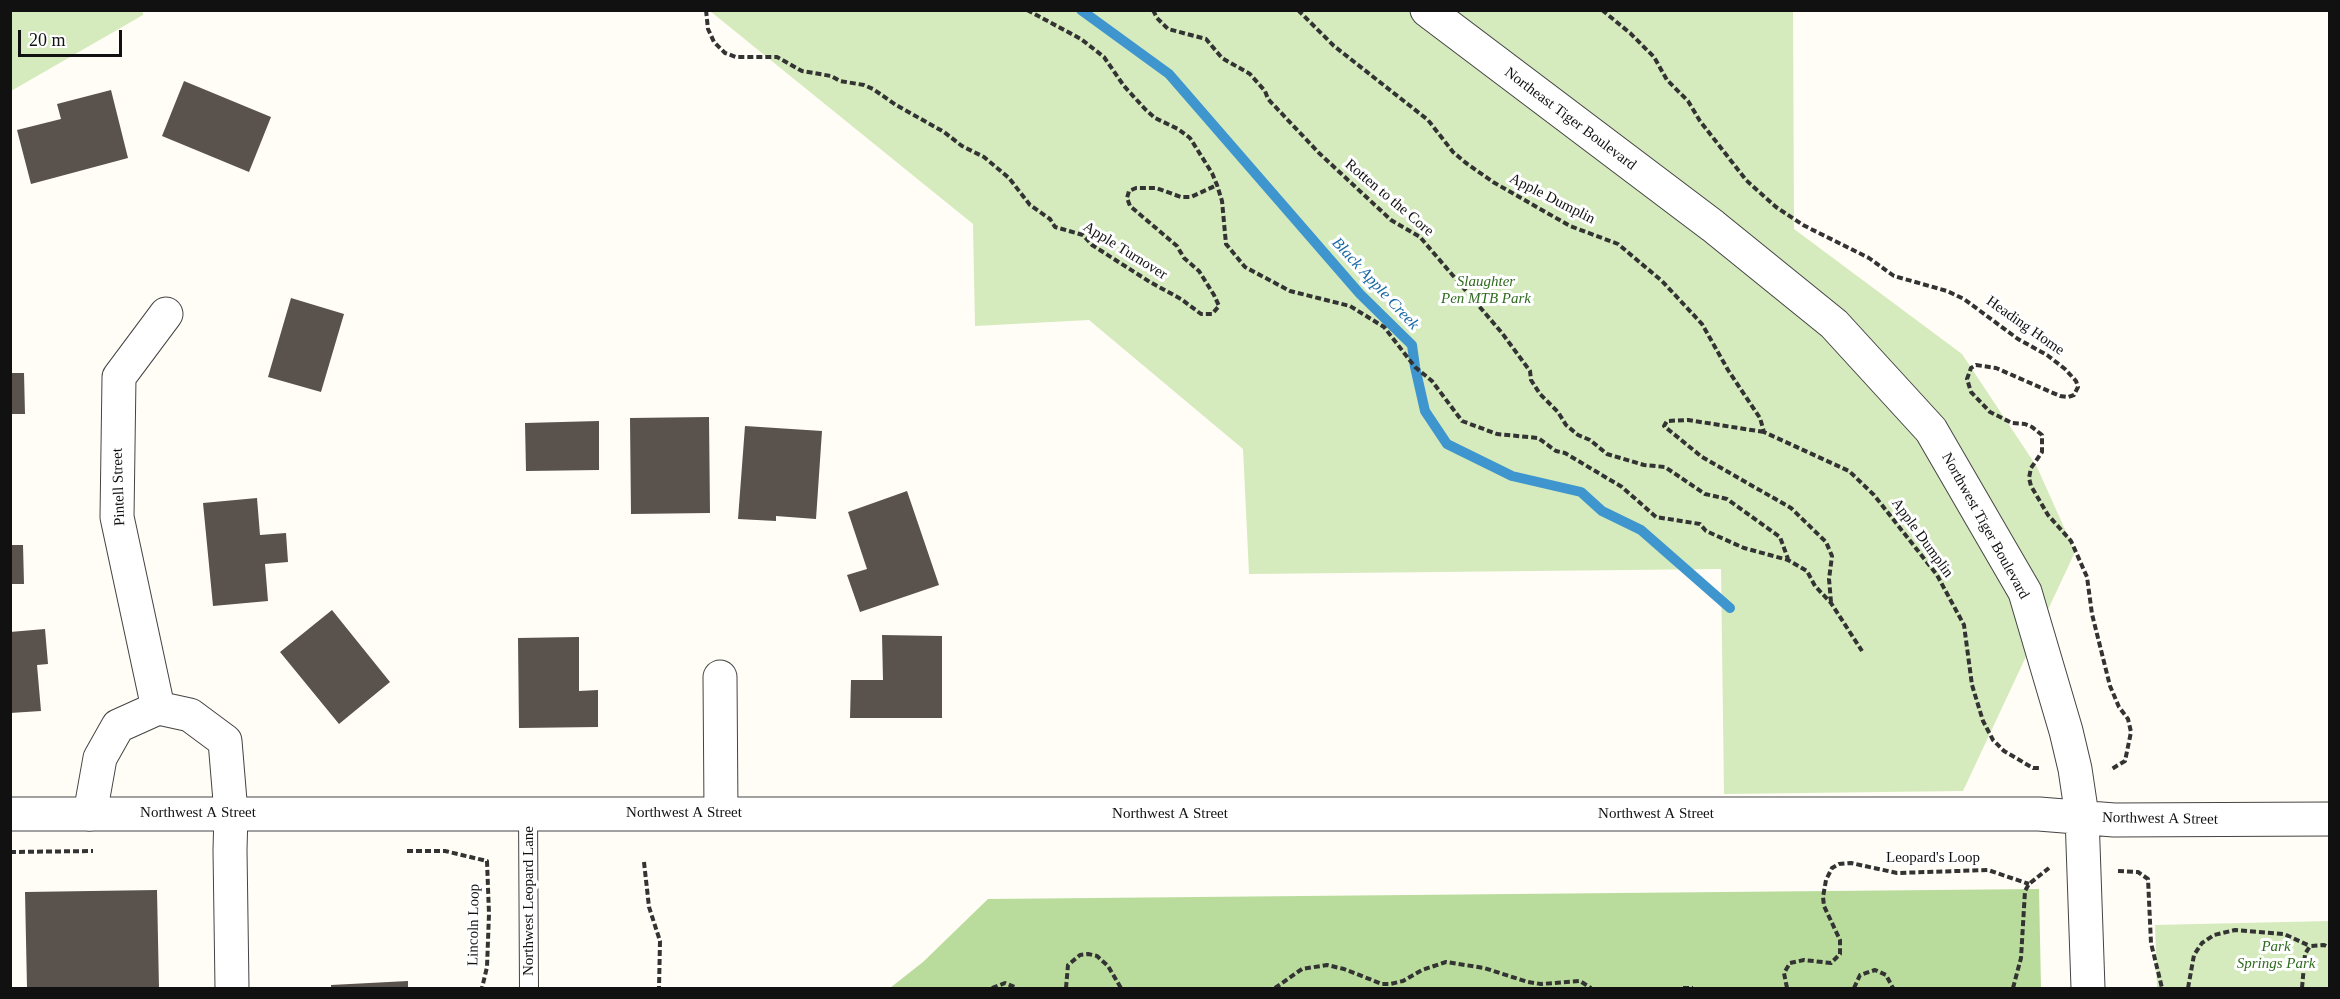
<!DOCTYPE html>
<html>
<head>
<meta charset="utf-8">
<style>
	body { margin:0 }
	#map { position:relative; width:2340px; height:999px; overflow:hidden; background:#fffdf5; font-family:"Times New Roman",serif }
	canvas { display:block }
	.frame { position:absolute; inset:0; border:12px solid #111; pointer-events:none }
	.scale { position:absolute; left:18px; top:30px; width:104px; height:27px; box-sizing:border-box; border:3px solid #111; border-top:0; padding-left:8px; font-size:18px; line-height:21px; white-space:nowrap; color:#111; -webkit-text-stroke:4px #fff; paint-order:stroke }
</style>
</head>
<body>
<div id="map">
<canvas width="2340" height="999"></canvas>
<div class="frame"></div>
<div class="scale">20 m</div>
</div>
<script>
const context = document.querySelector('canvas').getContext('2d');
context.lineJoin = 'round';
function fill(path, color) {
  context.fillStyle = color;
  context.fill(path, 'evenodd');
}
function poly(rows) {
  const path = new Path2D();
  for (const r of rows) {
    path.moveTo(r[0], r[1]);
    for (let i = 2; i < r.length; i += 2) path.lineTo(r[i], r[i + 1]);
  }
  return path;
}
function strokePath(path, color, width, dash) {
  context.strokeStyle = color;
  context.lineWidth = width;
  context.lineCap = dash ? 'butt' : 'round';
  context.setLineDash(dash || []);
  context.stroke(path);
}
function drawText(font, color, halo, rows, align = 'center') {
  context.font = font + ' "Times New Roman",serif';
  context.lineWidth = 6;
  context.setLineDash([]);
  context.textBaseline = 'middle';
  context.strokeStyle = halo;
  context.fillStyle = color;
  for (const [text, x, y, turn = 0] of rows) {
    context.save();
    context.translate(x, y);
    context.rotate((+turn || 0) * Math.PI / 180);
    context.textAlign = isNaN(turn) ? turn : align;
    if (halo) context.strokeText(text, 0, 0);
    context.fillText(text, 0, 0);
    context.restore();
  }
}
fill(poly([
	[11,10,143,10,143,15,11,91],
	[710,11,1793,11,1794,229,1962,354,2037,467,2075,552,1963,791,1724,794,1721,569,1249,574,1243,449,1089,320,975,326,973,224],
	[2329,921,2329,988,2157,988,2155,925]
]), '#d5ebbd');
fill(poly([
	[2039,889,2041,988,890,988,923,962,988,899]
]), '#b9dc9c');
strokePath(poly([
	[1081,10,1169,74,1360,294,1412,345,1415,367,1425,411,1447,444,1512,476,1581,492,1602,511,1641,530,1730,608]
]), '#3f96cf', 10);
fill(poly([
	[184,81,271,117,249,172,162,136],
	[111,90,128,158,31,184,17,130,61,119,57,104],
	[291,298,344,314,321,392,268,377],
	[10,373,24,373,25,414,10,414],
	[709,417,710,513,631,514,630,418],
	[599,421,599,470,526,471,525,423],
	[745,426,822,431,816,519,776,516,776,521,738,519],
	[907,491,939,585,860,612,847,575,867,569,848,512],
	[257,498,260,535,286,533,288,562,265,564,268,601,213,606,203,503],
	[10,545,23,545,24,584,10,584],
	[332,610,390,682,339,724,280,652],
	[45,629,48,664,37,665,41,711,10,713,10,632],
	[882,635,942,636,942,718,850,718,851,680,883,680],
	[579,637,579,691,598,690,598,727,519,728,518,638],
	[157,890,159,988,27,988,25,892],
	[408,981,408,988,331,988,331,985]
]), '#5a524d');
const service = poly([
	[528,813,529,988]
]);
const minor = poly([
	[720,677,721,812],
	[158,708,117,517,119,377,166,314],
	[90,814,100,758,118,726,158,708,190,715,225,741,231,813,230,850,232,988]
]);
const tertiary = poly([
	[1427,10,1713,226,1834,324,1931,430,2025,592,2066,731,2075,769,2082,816,2088,988],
	[10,814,2039,814,2114,820,2330,819]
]);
strokePath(service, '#444', 20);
strokePath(minor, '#444', 35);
strokePath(tertiary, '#444', 35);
strokePath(poly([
	[706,10,708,29,714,42,725,53,736,57,777,57,802,71,831,76,840,81,864,85,873,89,896,105,944,132,962,146,984,157,1009,178,1030,205,1050,219,1055,227,1083,235,1092,245,1150,282,1181,299,1201,314,1212,314,1219,306,1214,295,1199,271,1184,258,1177,246,1130,206,1127,198,1129,191,1136,188,1156,188,1181,197,1191,197,1217,185],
	[1027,10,1081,39,1104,57,1124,86,1145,109,1155,118,1178,129,1190,138,1212,173,1217,185,1222,201,1226,244,1245,267,1290,291,1350,306,1384,327,1415,367,1432,381,1462,421,1497,434,1538,438,1556,451,1565,453,1622,487,1656,517,1700,524,1706,531,1744,548,1788,560,1807,571,1815,586,1831,603,1862,651],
	[1153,10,1157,18,1168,29,1206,39,1222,58,1250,74,1265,91,1268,99,1319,153,1391,220,1420,237,1502,333,1530,371,1531,380,1540,394,1558,412,1566,425,1578,435,1590,440,1607,454,1644,465,1665,467,1705,494,1727,499,1780,537,1788,559],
	[1298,10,1334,46,1428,120,1453,152,1466,163,1493,182,1570,226,1618,244,1662,281,1702,324,1728,370,1760,418,1764,432,1849,471,1874,495,1937,575,1964,625,1972,685,1983,721,1993,740,2004,751,2033,768,2041,768],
	[1602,10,1630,33,1654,57,1667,80,1688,101,1700,121,1746,180,1776,207,1803,225,1869,258,1894,276,1947,291,1964,299,2018,339,2047,355,2065,369,2076,381,2078,387,2074,395,2068,397,2060,396,1996,368,1976,365,1971,368,1967,379,1971,392,1990,412,2012,423,2025,424,2032,427,2042,435,2042,452,2031,468,2029,478,2031,486,2048,515,2071,541,2087,577,2092,614,2110,686,2119,707,2128,719,2131,732,2125,761,2110,770],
	[1764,432,1688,420,1667,421,1664,426,1702,457,1791,508,1826,542,1832,556,1829,579,1831,602],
	[407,851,445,851,487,861,489,914,487,967,482,988],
	[10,852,93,851],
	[644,862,649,907,660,941,659,988],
	[2118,871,2138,872,2148,879,2151,943,2162,988],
	[992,988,1005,983,1017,988],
	[1066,988,1068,965,1080,955,1088,954,1097,956,1108,966,1121,988],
	[1275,988,1302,969,1327,965,1344,969,1382,984,1390,984,1403,981,1422,970,1446,962,1484,968,1528,982,1541,984,1580,981,1591,988],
	[1683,988,1693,988],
	[1787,988,1784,973,1790,963,1804,960,1831,963,1840,954,1840,940,1824,906,1823,897,1826,880,1832,868,1839,864,1851,863,1897,873,1988,870,2029,884],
	[1854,988,1860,975,1875,970,1886,975,1893,988],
	[2013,988,2021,958,2025,891,2029,884,2049,868],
	[2188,988,2194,955,2202,943,2214,935,2235,930,2284,934,2310,946],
	[2302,988,2305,954,2310,946,2324,945,2330,948]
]), '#333', 4, [6, 3]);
strokePath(service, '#fff', 18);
strokePath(minor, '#fff', 33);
strokePath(tertiary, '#fff', 33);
drawText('15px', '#111', '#fff', [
	["Northeast Tiger Boulevard",1570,119,37],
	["Rotten to the Core",1389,198,40],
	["Apple Dumplin",1552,199,27],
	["Apple Turnover",1125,251,32],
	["Heading Home",2025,326,35],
	["Pintell Street",119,487,-92],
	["Northwest Tiger Boulevard",1985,526,61],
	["Apple Dumplin",1922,538,54],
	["Northwest A Street",198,813],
	["Northwest A Street",684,813],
	["Northwest A Street",1170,814],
	["Northwest A Street",1656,814],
	["Northwest A Street",2160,819,1],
	["Leopard's Loop",1933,858],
	["Northwest Leopard Lane",529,901,-90],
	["Lincoln Loop",474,925,-89]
]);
drawText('italic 15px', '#2f6b1f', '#fff', [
	["Slaughter",1486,282],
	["Pen MTB Park",1486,299],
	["Park",2276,947],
	["Springs Park",2276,964]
]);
drawText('italic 16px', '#1768a6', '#fff', [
	["Black Apple Creek",1375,284,47]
]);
</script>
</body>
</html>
